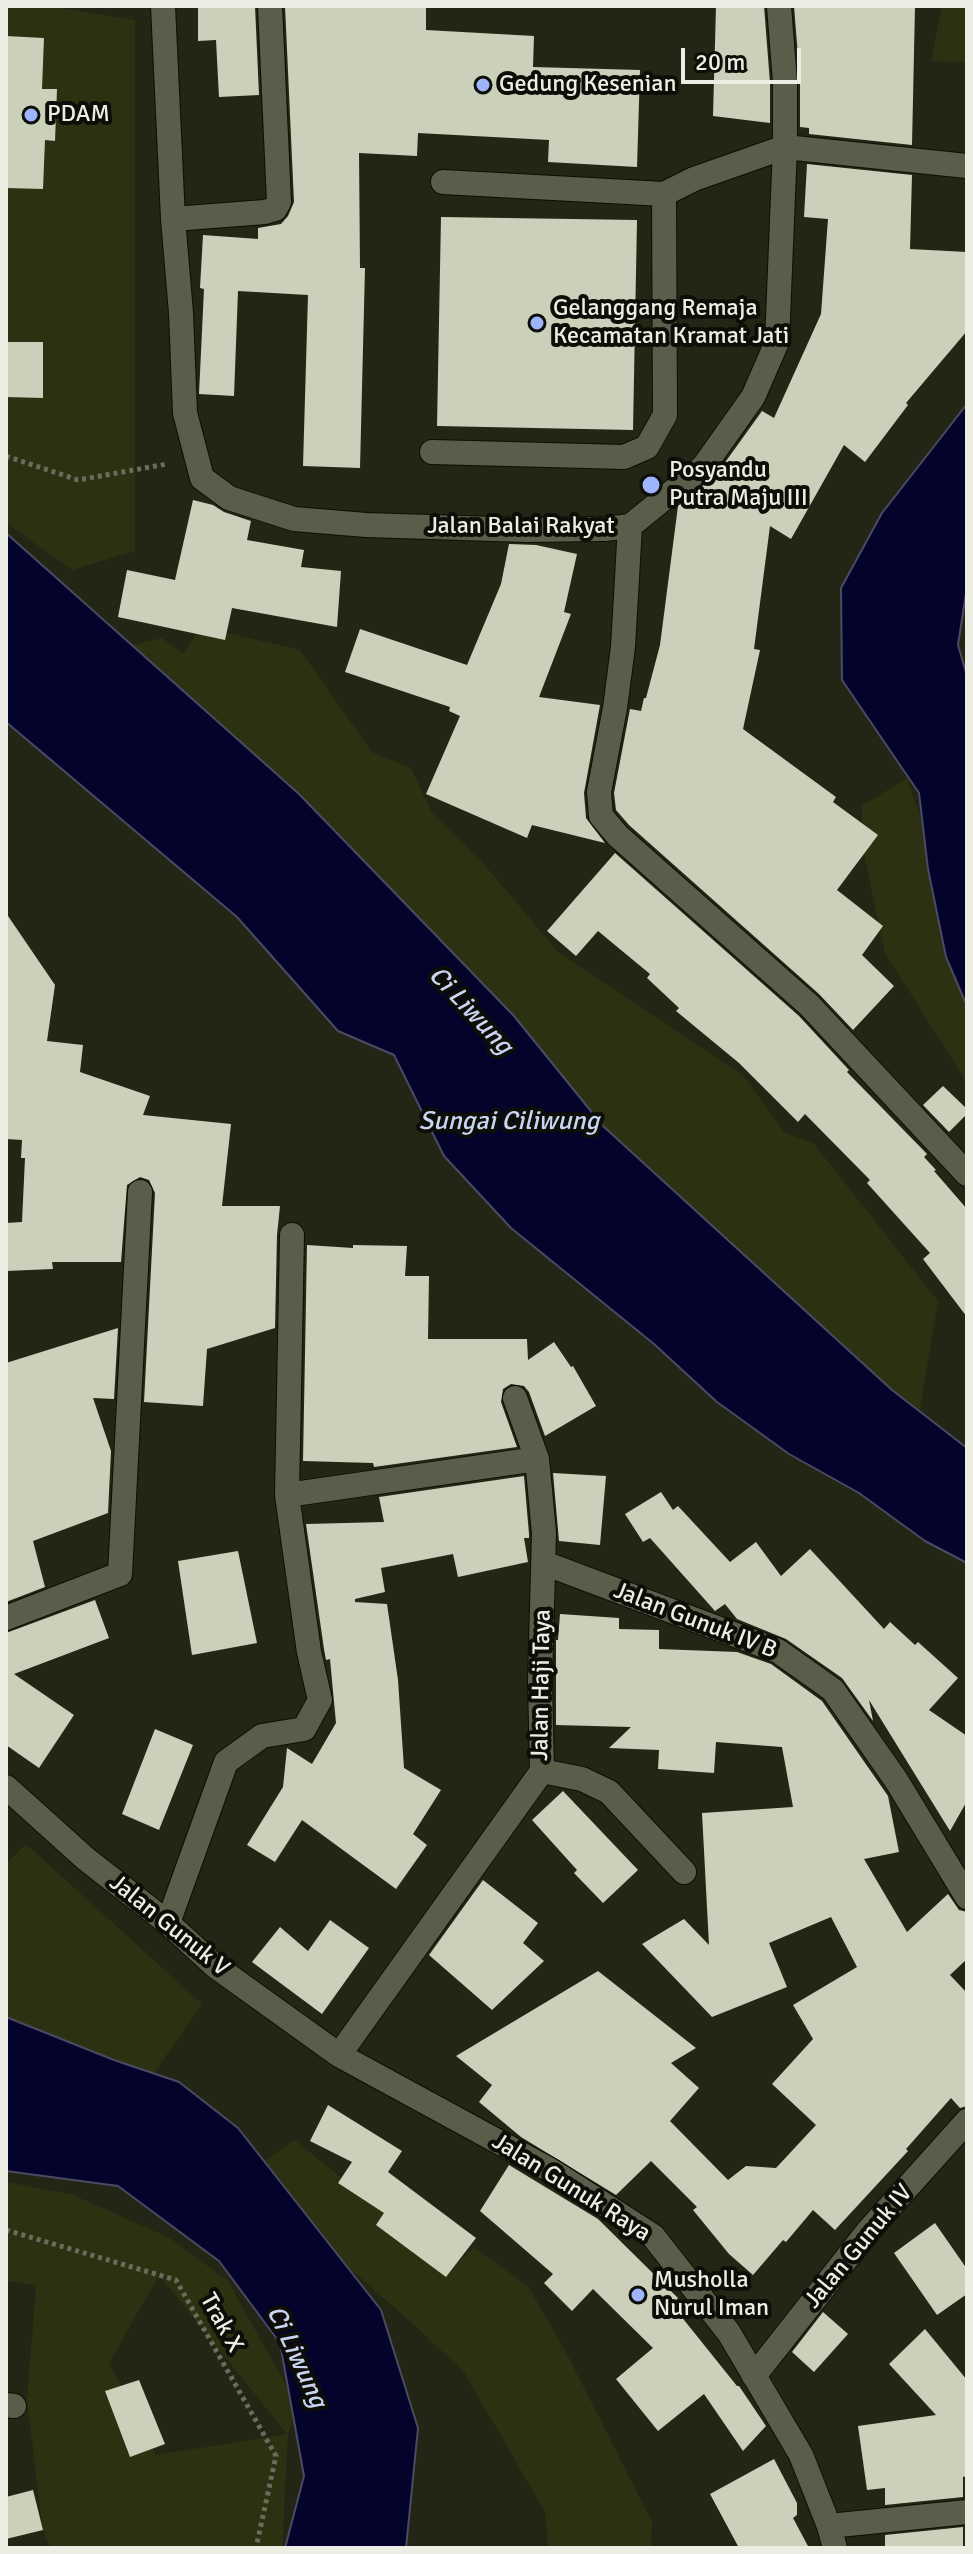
<!DOCTYPE html>
<html>
<head>
<meta charset="utf-8">
<style>
	body { margin:0 }
	#map { position:relative; width:973px; height:2554px; overflow:hidden; background:#232615; font-family:Signika,sans-serif }
	canvas { display:block }
	.frame { position:absolute; inset:0; border:8px solid #eceee3; pointer-events:none }
	.scale { position:absolute; left:681px; top:48px; width:120px; height:36px; box-sizing:border-box; border:4px solid #eceee3; border-top:0; padding-left:10px; font-size:24px; line-height:28px; white-space:nowrap; color:#eceee3; -webkit-text-stroke:6px #0d0e07; paint-order:stroke }
</style>
</head>
<body>
<div id="map">
<canvas width="973" height="2554"></canvas>
<div class="frame"></div>
<div class="scale">20 m</div>
</div>
<script>
const context = document.querySelector('canvas').getContext('2d');
context.lineJoin = 'round';
function fill(path, color) {
  context.fillStyle = color;
  context.fill(path, 'evenodd');
}
function poly(rows) {
  const path = new Path2D();
  for (const r of rows) {
    path.moveTo(r[0], r[1]);
    for (let i = 2; i < r.length; i += 2) path.lineTo(r[i], r[i + 1]);
  }
  return path;
}
function strokePath(path, color, width, dash) {
  context.strokeStyle = color;
  context.lineWidth = width;
  context.lineCap = dash ? 'butt' : 'round';
  context.setLineDash(dash || []);
  context.stroke(path);
}
function drawText(font, color, halo, rows, align = 'center') {
  context.font = font + ' Signika,sans-serif';
  context.lineWidth = 8;
  context.setLineDash([]);
  context.textBaseline = 'middle';
  context.strokeStyle = halo;
  context.fillStyle = color;
  for (const [text, x, y, turn = 0] of rows) {
    context.save();
    context.translate(x, y);
    context.rotate((+turn || 0) * Math.PI / 180);
    context.textAlign = isNaN(turn) ? turn : align;
    if (halo) context.strokeText(text, 0, 0);
    context.fillText(text, 0, 0);
    context.restore();
  }
}
fill(poly([
	[6,6,50,6,135,20,135,551,72,570,6,523],
	[942,6,967,6,967,62,931,61],
	[202,627,300,650,372,752,411,768,432,813,483,863,559,953,743,1075,784,1132,814,1144,938,1301,918,1419,604,1150,125,647,162,638,183,653],
	[907,778,967,954,967,1083,885,953,862,845,862,806],
	[26,1844,202,2004,154,2073,58,2068,6,2053,6,1864],
	[295,2140,452,2269,474,2247,528,2286,568,2356,652,2522,651,2548,548,2548,545,2512,464,2372,412,2323,315,2238,263,2162],
	[6,2182,71,2194,170,2238,228,2281,297,2405,288,2434,282,2548,51,2548,43,2530,27,2401,36,2285,6,2281],
	[159,2275,287,2434,156,2455,109,2363]
]), '#2c3111');
const water = poly([
	[967,404,967,587,958,645,967,676,967,1006,946,957,928,869,919,793,842,680,841,588,882,513,967,404],
	[6,533,299,794,514,1016,603,1126,892,1390,967,1448,967,1563,925,1541,859,1493,789,1454,717,1402,654,1344,511,1228,444,1156,394,1055,338,1031,237,917,6,722,6,533],
	[6,2017,114,2060,179,2082,238,2128,381,2310,418,2428,406,2548,285,2548,304,2476,280,2343,219,2261,118,2186,6,2171,6,2017]
]);
fill(water, '#04032c');
strokePath(water, '#4a4a63', 2);
fill(poly([
	[198,6,255,6,259,95,219,97,216,40,198,41],
	[285,6,426,6,426,30,534,36,533,67,640,70,637,167,548,162,549,140,418,133,417,156,359,153,360,268,365,268,360,468,303,466,308,295,238,291,234,396,199,394,204,289,200,288,203,235,258,239,258,228,281,224,288,216,294,202],
	[716,6,764,6,770,83,770,123,713,116],
	[794,6,915,6,912,145,809,134,809,128,800,127,800,81],
	[6,36,44,38,42,89,57,89,55,141,45,140,43,189,6,188],
	[807,164,912,175,910,249,967,252,967,331,906,403,908,405,865,462,844,445,791,539,770,526,754,649,760,650,743,729,836,797,833,802,878,835,837,890,883,926,862,955,894,986,853,1030,819,994,629,825,616,810,614,793,630,709,641,711,644,698,646,698,660,645,678,506,716,475,762,411,774,418,821,314,828,219,804,217],
	[441,217,637,220,633,430,437,426],
	[6,342,43,342,43,398,6,397],
	[193,500,213,505,224,512,251,521,247,540,304,550,301,567,341,571,337,627,232,608,225,640,118,617,127,570,175,580],
	[509,544,536,545,577,554,564,612,571,614,539,697,600,705,584,793,586,818,605,843,532,825,527,838,426,794,460,716,449,711,450,707,345,672,360,629,467,665,501,584],
	[615,853,799,1016,849,1070,847,1072,927,1154,924,1157,936,1170,934,1171,967,1209,967,1317,923,1259,930,1253,867,1183,870,1180,805,1114,798,1122,739,1063,676,1011,679,1008,647,978,650,974,598,931,576,956,547,931],
	[6,913,55,985,47,1041,83,1045,80,1072,150,1096,143,1115,231,1124,222,1206,280,1206,277,1235,275,1328,207,1349,203,1406,144,1402,155,1193,149,1180,140,1177,127,1185,121,1262,52,1262,53,1269,6,1271,6,1223,22,1222,25,1158,21,1158,22,1140,6,1139],
	[943,1086,967,1109,967,1114,949,1132,923,1105],
	[307,1245,353,1248,353,1245,407,1246,405,1276,429,1276,428,1339,527,1339,528,1360,554,1342,571,1367,573,1366,596,1406,545,1436,529,1392,524,1386,511,1384,503,1389,501,1402,517,1447,374,1467,373,1463,303,1461],
	[118,1328,114,1399,93,1398,111,1451,108,1513,33,1541,45,1587,6,1602,6,1363],
	[553,1473,606,1476,600,1545,559,1541],
	[524,1476,529,1534,529,1538,524,1538,528,1562,458,1577,453,1554,381,1568,385,1592,355,1599,355,1602,387,1604,398,1680,404,1768,441,1790,413,1834,427,1845,396,1889,302,1820,275,1862,247,1845,283,1787,287,1748,312,1764,336,1723,330,1659,326,1660,324,1649,306,1524,384,1522,379,1497],
	[661,1492,673,1510,678,1506,730,1562,756,1542,781,1576,810,1549,884,1629,890,1622,915,1645,918,1642,958,1678,929,1710,967,1736,967,1801,950,1831,869,1700,873,1721,842,1678,786,1639,737,1619,725,1604,715,1611,650,1538,643,1542,625,1514],
	[238,1551,257,1643,192,1655,178,1561],
	[95,1600,109,1638,14,1674,74,1715,39,1768,6,1745,6,1633],
	[560,1614,619,1618,619,1629,659,1630,659,1649,737,1652,771,1664,822,1701,888,1796,899,1852,864,1859,907,1932,948,1894,959,1910,967,1912,967,1959,950,1975,967,1993,967,2106,960,2108,951,2098,906,2149,908,2151,835,2230,813,2210,786,2242,783,2240,753,2275,729,2254,693,2210,697,2207,651,2161,616,2195,521,2137,479,2102,492,2085,456,2056,598,1971,696,2048,671,2063,699,2088,670,2121,728,2180,746,2166,776,2168,816,2125,772,2084,813,2039,793,2005,857,1967,831,1917,769,1943,787,1987,712,2017,642,1944,684,1919,709,1945,702,1813,793,1807,782,1747,716,1742,714,1773,658,1769,659,1750,609,1748,631,1727,556,1725,556,1640,558,1640],
	[155,1729,193,1745,159,1830,122,1814],
	[563,1791,638,1870,603,1903,574,1873,577,1870,532,1820],
	[483,1880,538,1923,523,1943,544,1961,492,2010,429,1955],
	[330,1920,369,1948,322,2014,252,1962,280,1927,308,1951],
	[328,2105,402,2151,388,2172,476,2238,446,2277,376,2225,384,2213,338,2183,352,2162,310,2141],
	[509,2165,598,2219,678,2298,672,2305,737,2386,739,2386,766,2426,743,2451,704,2394,658,2431,616,2379,653,2348,593,2289,572,2311,544,2283,553,2274,480,2211],
	[935,2223,967,2269,967,2294,937,2315,894,2253],
	[823,2312,848,2334,814,2372,792,2352],
	[925,2329,967,2380,967,2476,963,2477,963,2497,885,2505,885,2488,867,2490,858,2426,936,2415,889,2364],
	[139,2380,165,2444,130,2457,105,2391],
	[774,2459,797,2503,797,2515,793,2518,809,2548,739,2548,710,2494],
	[33,2490,43,2530,6,2539,6,2497],
	[963,2527,963,2548,885,2548,885,2535]
]), '#cbd0ba');
const lane = poly([
	[443,182,664,194],
	[432,452,624,457,647,447,665,415,664,194,694,179,785,147]
]);
const street = poly([
	[163,6,173,219,181,313,185,413,202,478,229,498,294,519,366,525,526,530,605,529,630,526,704,466,753,397,777,342,785,147,785,82,779,6],
	[785,147,967,166],
	[173,219,265,212,275,209,279,202,270,6],
	[630,526,623,647,615,708,599,792,601,816,618,836,809,1005,967,1174],
	[292,1235,287,1495,537,1459],
	[544,1563,778,1651,833,1690,896,1780,967,1897],
	[6,1618,120,1574,140,1192],
	[542,1771,582,1779,609,1792,684,1872],
	[6,1787,86,1859,168,1923,215,1966,339,2055,552,2171,653,2236,729,2333,801,2455,829,2526,835,2548],
	[168,1923,226,1762,262,1736,304,1729,320,1700,309,1652,287,1495],
	[339,2055,542,1771,540,1682,544,1533,537,1459,515,1398],
	[754,2376,869,2230,967,2121],
	[6,2405,14,2406],
	[829,2526,967,2512]
]);
strokePath(lane, '#0c0f02', 26);
strokePath(street, '#0c0f02', 26);
strokePath(poly([
	[6,456,78,480,167,464],
	[6,2230,176,2280,276,2456,256,2548]
]), '#6a6c5d', 5, [4, 4]);
strokePath(lane, '#595d4a', 24);
strokePath(street, '#595d4a', 24);
for (const [x, y, r, color] of [
	[483,85,8,"#9eb4fd"],
	[31,115,8,"#9eb4fd"],
	[537,323,8,"#9eb4fd"],
	[651,485,10,"#9eb4fd"],
	[638,2295,8,"#9eb4fd"]
]) {
  const dot = new Path2D();
  dot.arc(x, y, r, 0, 2 * Math.PI);
  context.fillStyle = color;
  context.fill(dot);
  strokePath(dot, '#0d0e07', 3);
}
drawText('24px', '#eceee3', '#0d0e07', [
	["Gedung Kesenian",499,85],
	["PDAM",47,115],
	["Gelanggang Remaja",553,309],
	["Kecamatan Kramat Jati",553,337],
	["Posyandu",669,471],
	["Putra Maju III",669,499],
	["Musholla",654,2281],
	["Nurul Iman",654,2309]
], 'left');
drawText('24px', '#eceee3', '#0d0e07', [
	["Jalan Balai Rakyat",521,527],
	["Jalan Gunuk IV B",695,1621,21],
	["Jalan Haji Taya",542,1685,-89],
	["Jalan Gunuk V",169,1926,39],
	["Jalan Gunuk Raya",571,2188,32],
	["Jalan Gunuk IV",859,2247,-50],
	["Trak X",221,2323,61]
]);
drawText('italic 26px', '#c9d4f3', '#0d0e07', [
	["Ci Liwung",470,1011,47],
	["Sungai Ciliwung",509,1122],
	["Ci Liwung",296,2357,65]
]);
</script>
</body>
</html>
